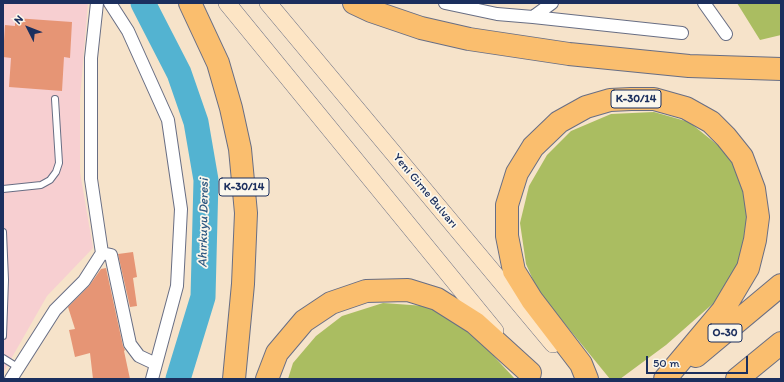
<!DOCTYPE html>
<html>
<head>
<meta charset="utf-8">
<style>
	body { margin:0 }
	#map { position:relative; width:784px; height:382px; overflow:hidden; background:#f6e3ca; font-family:Itim,sans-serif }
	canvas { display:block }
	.frame { position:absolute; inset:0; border:4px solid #1b2f5e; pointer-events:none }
	.north { position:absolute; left:8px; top:8px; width:40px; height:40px; -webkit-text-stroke:3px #fbf7ec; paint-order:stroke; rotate:312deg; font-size:11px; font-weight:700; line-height:16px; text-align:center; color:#1b2f5e }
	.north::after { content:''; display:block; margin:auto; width:14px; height:18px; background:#1b2f5e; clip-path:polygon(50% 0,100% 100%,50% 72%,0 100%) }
	.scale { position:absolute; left:646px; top:356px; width:102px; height:18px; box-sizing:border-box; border:2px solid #1b2f5e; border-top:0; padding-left:5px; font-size:12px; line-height:14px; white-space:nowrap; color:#1b2f5e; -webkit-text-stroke:3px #fbf7ec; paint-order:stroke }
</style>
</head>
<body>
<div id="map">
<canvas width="784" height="382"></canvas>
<div class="frame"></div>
<div class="north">N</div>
<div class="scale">50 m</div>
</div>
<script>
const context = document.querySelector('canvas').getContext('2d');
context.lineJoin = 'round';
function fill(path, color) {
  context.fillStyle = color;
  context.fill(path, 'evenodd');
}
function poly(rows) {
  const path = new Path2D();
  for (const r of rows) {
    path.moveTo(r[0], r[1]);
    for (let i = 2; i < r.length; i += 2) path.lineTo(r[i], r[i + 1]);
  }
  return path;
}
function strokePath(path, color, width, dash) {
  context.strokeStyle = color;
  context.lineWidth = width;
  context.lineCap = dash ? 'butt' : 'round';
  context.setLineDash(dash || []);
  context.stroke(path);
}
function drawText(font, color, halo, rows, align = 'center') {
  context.font = font + ' Itim,sans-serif';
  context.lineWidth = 3.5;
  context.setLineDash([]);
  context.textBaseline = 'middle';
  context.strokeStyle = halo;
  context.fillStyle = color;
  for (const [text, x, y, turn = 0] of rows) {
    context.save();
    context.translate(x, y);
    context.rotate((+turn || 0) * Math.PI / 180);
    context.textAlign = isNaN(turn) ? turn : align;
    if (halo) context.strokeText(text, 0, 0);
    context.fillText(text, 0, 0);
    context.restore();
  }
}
fill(poly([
	[3,3,88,3,80,98,80,172,93,248,47,296,3,373]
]), '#f7cfd1');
fill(poly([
	[737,3,781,3,781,35,760,40],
	[654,112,689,122,730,155,750,197,747,256,725,293,666,345,620,379,610,379,538,291,526,264,520,223,529,186,547,155,571,131,611,114],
	[383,303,425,306,452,317,476,337,515,379,288,379,293,363,316,336,342,316]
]), '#aabd61');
strokePath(poly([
	[143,3,179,73,196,122,206,180,203,297,178,379]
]), '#53b3d1', 25);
fill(poly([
	[15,18,72,22,70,58,64,57,62,91,9,87,11,58,3,57,5,25,15,26],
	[133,252,137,277,133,278,137,306,130,307,118,254],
	[106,268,123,346,125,350,124,351,130,379,93,379,90,353,75,357,69,330,75,329,68,307,89,286,101,269]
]), '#e69575');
const lane = poly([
	[3,189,41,185,50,180,56,172,59,163,55,99],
	[3,232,5,280,3,336],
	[3,358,19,368]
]);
const street = poly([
	[110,3,128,31,168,120,181,209,177,286,152,379],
	[445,3,497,14,533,17,682,33],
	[704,3,726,34],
	[533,17,552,3],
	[102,253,111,255,130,344,139,356,156,364],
	[11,379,55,310,84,281,102,253,91,179,91,58,97,3]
]);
const secondary = poly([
	[227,3,495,331],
	[268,3,553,344]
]);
const highway = poly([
	[190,3,218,63,231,108,240,149,246,213,243,284,234,379],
	[354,3,371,11,421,28,469,39,569,54,689,66,781,69],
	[696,356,781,285],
	[267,379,277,353,304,321,331,303,366,291,408,290,437,299,475,323,530,373],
	[587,379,581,364,532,300,514,271,507,236,507,205,517,173,533,147,559,122,586,107,610,100,631,99,654,99,686,108,711,122,726,137,742,157,754,189,758,217,755,240,748,268,723,310,665,379],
	[737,379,781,343]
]);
strokePath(lane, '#686e84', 8);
strokePath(street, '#686e84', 14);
strokePath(secondary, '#686e84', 18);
strokePath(highway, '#686e84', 24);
strokePath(lane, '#fff', 6);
strokePath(street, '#fff', 12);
strokePath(secondary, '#fde5c5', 17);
strokePath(highway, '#fabe6e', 22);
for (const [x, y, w] of [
	[636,99,50],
	[244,187,50],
	[725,333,34]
]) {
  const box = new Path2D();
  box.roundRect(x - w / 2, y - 9, w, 18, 3);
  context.fillStyle = '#fbf7ec';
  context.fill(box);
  strokePath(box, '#1b2f5e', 1);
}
drawText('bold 11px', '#1b2f5e', null, [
	["K-30/14",636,99],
	["K-30/14",244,187],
	["O-30",725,333]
]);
drawText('12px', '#1b2f5e', '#fbf7ec', [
	["Yeni Girne Bulvarı",425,191,50]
]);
drawText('italic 13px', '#2c5780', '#fbf7ec', [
	["Ahırkuyu Deresi",204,223,-89]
]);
</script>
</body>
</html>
